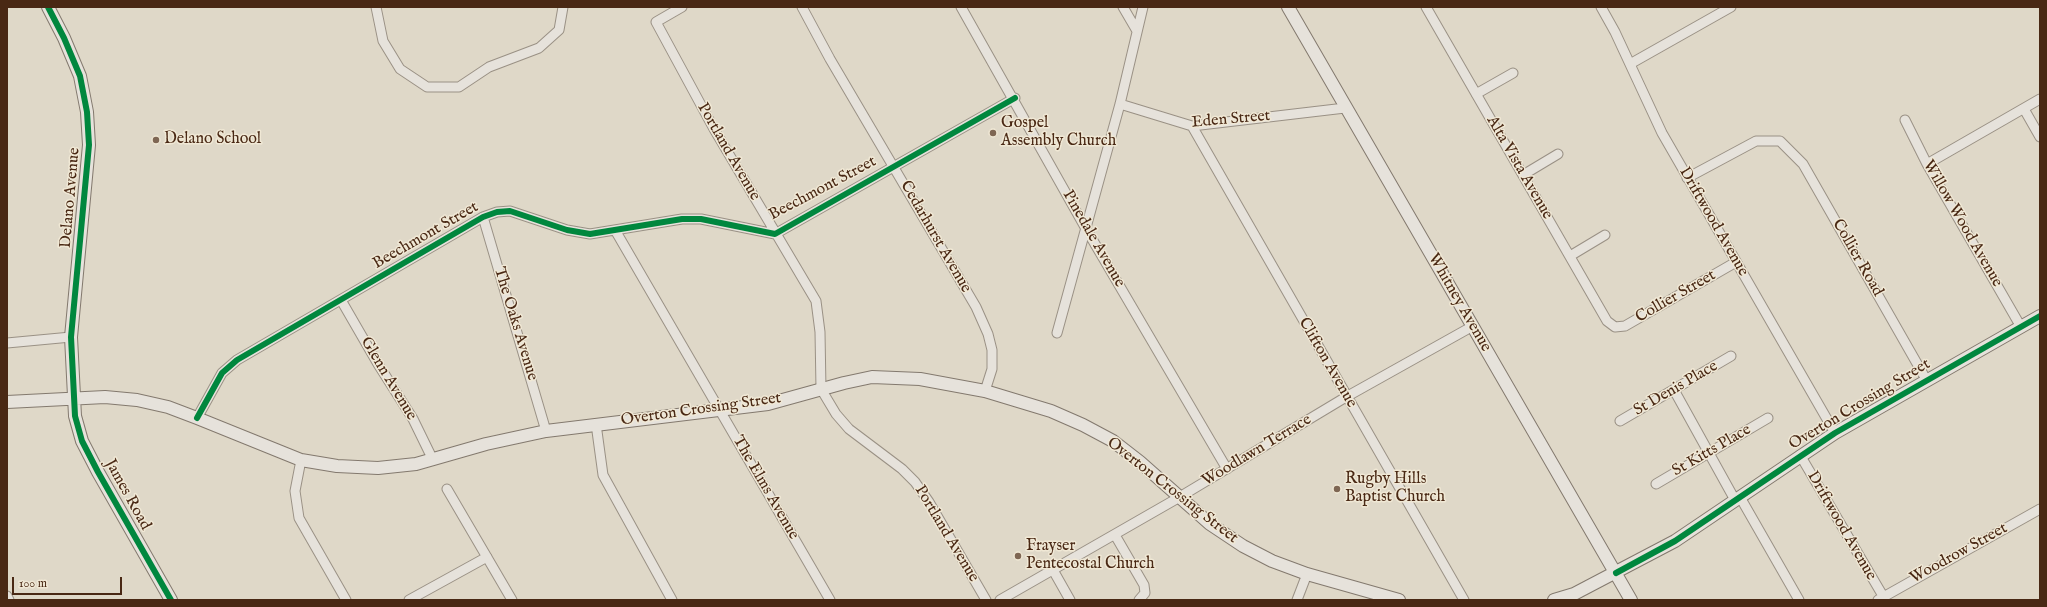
<!DOCTYPE html>
<html>
<head>
<meta charset="utf-8">
<style>
	body { margin:0 }
	#map { position:relative; width:2047px; height:607px; overflow:hidden; background:#dfd8c8; font-family:"IM FELL English",serif }
	canvas { display:block }
	.frame { position:absolute; inset:0; border:8px solid #492814; pointer-events:none }
	.scale { position:absolute; left:12px; top:577px; width:110px; height:18px; box-sizing:border-box; border:2px solid #492814; border-top:0; padding-left:5px; font-size:12px; line-height:14px; white-space:nowrap; color:#492814; -webkit-text-stroke:3px #f0e8d5; paint-order:stroke }
</style>
</head>
<body>
<div id="map">
<canvas width="2047" height="607"></canvas>
<div class="frame"></div>
<div class="scale">100 m</div>
</div>
<script>
const context = document.querySelector('canvas').getContext('2d');
context.lineJoin = 'round';
function poly(rows) {
  const path = new Path2D();
  for (const r of rows) {
    path.moveTo(r[0], r[1]);
    for (let i = 2; i < r.length; i += 2) path.lineTo(r[i], r[i + 1]);
  }
  return path;
}
function strokePath(path, color, width, dash) {
  context.strokeStyle = color;
  context.lineWidth = width;
  context.lineCap = dash ? 'butt' : 'round';
  context.setLineDash(dash || []);
  context.stroke(path);
}
function drawText(font, color, halo, rows, align = 'center') {
  context.font = font + ' "IM FELL English",serif';
  context.lineWidth = 3;
  context.setLineDash([]);
  context.textBaseline = 'middle';
  context.strokeStyle = halo;
  context.fillStyle = color;
  for (const [text, x, y, turn = 0] of rows) {
    context.save();
    context.translate(x, y);
    context.rotate((+turn || 0) * Math.PI / 180);
    context.textAlign = isNaN(turn) ? turn : align;
    if (halo) context.strokeText(text, 0, 0);
    context.fillText(text, 0, 0);
    context.restore();
  }
}
const minor = poly([
	[376,7,383,41,400,69,427,87,459,87,489,67,539,48,559,30,563,7],
	[682,7,656,22,714,129,816,301,820,332,821,389,836,414,849,429,902,469,915,482,929,502,986,600],
	[802,7,830,59,976,307,988,334,992,350,992,369,985,391],
	[961,7,1085,227,1227,469],
	[1123,7,1137,31],
	[1426,7,1607,321,1615,327,1625,326,1736,262],
	[1601,7,1615,32,1662,133,1835,433],
	[1630,64,1731,7],
	[1476,94,1513,73],
	[1120,104,1192,126,1345,108],
	[2024,109,2040,137],
	[1905,120,1927,164,2021,327],
	[1192,126,1464,600],
	[1927,164,2040,99],
	[1523,175,1558,154],
	[1687,178,1756,141,1780,141,1803,164,1927,381],
	[483,217,546,431],
	[615,230,830,600],
	[1570,256,1605,235],
	[341,300,378,364,413,419,433,460],
	[1057,333,1120,104,1143,7],
	[7,343,71,337],
	[1674,390,1735,500],
	[197,418,222,373,237,360,483,217,497,212,510,211,567,230,590,234,682,219,701,219,775,234,1015,98],
	[1620,421,1731,356],
	[596,424,603,475,672,600],
	[1800,455,1883,596],
	[301,460,295,491,299,518,346,600],
	[1656,484,1768,418],
	[447,489,512,600],
	[1740,497,1799,600],
	[1115,535,1144,585,1145,593,1139,600],
	[1053,570,1070,600],
	[7,596,9,600],
	[409,600,487,557],
	[1000,600,1178,498,1346,397,1473,326],
	[1297,600,1307,574],
	[1878,600,2040,509]
]);
const secondary = poly([
	[48,7,64,38,80,76,87,112,89,145,71,337,75,416,82,441,98,472,171,600],
	[1288,7,1631,600],
	[7,402,105,397,137,400,168,407,197,418,301,460,337,466,378,468,416,464,486,444,546,431,768,404,844,383,872,377,920,379,985,391,1051,411,1083,425,1113,441,1140,462,1210,524,1243,546,1272,561,1307,574,1399,600],
	[1554,600,1574,594,1675,541,1835,433,2040,316]
]);
strokePath(minor, '#9a9185', 11);
strokePath(secondary, '#83796e', 14);
strokePath(minor, '#e6e2db', 9);
strokePath(secondary, '#e6e2db', 12);
strokePath(poly([
	[48,7,64,38,80,76,87,112,89,145,71,337,75,416,82,441,98,472,171,600],
	[197,418,222,373,237,360,483,217,497,212,510,211,567,230,590,234,682,219,701,219,775,234,1015,98],
	[1616,573,1675,541,1835,433,2040,316]
]), '#00873e', 6);
for (const [x, y, r, color] of [
	[993,133,4,"#7e6653"],
	[156,140,4,"#7e6653"],
	[1337,489,4,"#7e6653"],
	[1018,556,4,"#7e6653"]
]) {
  const dot = new Path2D();
  dot.arc(x, y, r, 0, 2 * Math.PI);
  context.fillStyle = color;
  context.fill(dot);
  strokePath(dot, '#f0e8d5', 1.5);
}
drawText('16px', '#492814', '#f0e8d5', [
	["Eden Street",1231,120,-5],
	["Portland Avenue",728,152,60],
	["Alta Vista Avenue",1519,168,60],
	["Beechmont Street",823,189,-28],
	["Delano Avenue",71,198,-85],
	["Driftwood Avenue",1713,222,60],
	["Willow Wood Avenue",1962,224,60],
	["Beechmont Street",426,236,-30],
	["Cedarhurst Avenue",935,237,60],
	["Pinedale Avenue",1093,239,60],
	["Collier Road",1857,258,60],
	["Collier Street",1676,297,-30],
	["Whitney Avenue",1459,303,60],
	["The Oaks Avenue",515,324,73],
	["Clifton Avenue",1327,363,60],
	["Glenn Avenue",388,379,59],
	["St Denis Place",1676,389,-30],
	["Overton Crossing Street",1860,405,-31],
	["Overton Crossing Street",701,410,-8],
	["Woodlawn Terrace",1257,451,-31],
	["St Kitts Place",1712,451,-30],
	["The Elms Avenue",765,488,60],
	["Overton Crossing Street",1172,491,38],
	["James Road",127,495,61],
	["Driftwood Avenue",1841,526,60],
	["Portland Avenue",946,534,59],
	["Woodrow Street",1959,554,-29]
]);
drawText('16px', '#492814', '#f0e8d5', [
	["Gospel",1001,124],
	["Assembly Church",1001,142],
	["Delano School",164,140],
	["Rugby Hills",1345,480],
	["Baptist Church",1345,498],
	["Frayser",1026,547],
	["Pentecostal Church",1026,565]
], 'left');
</script>
</body>
</html>
